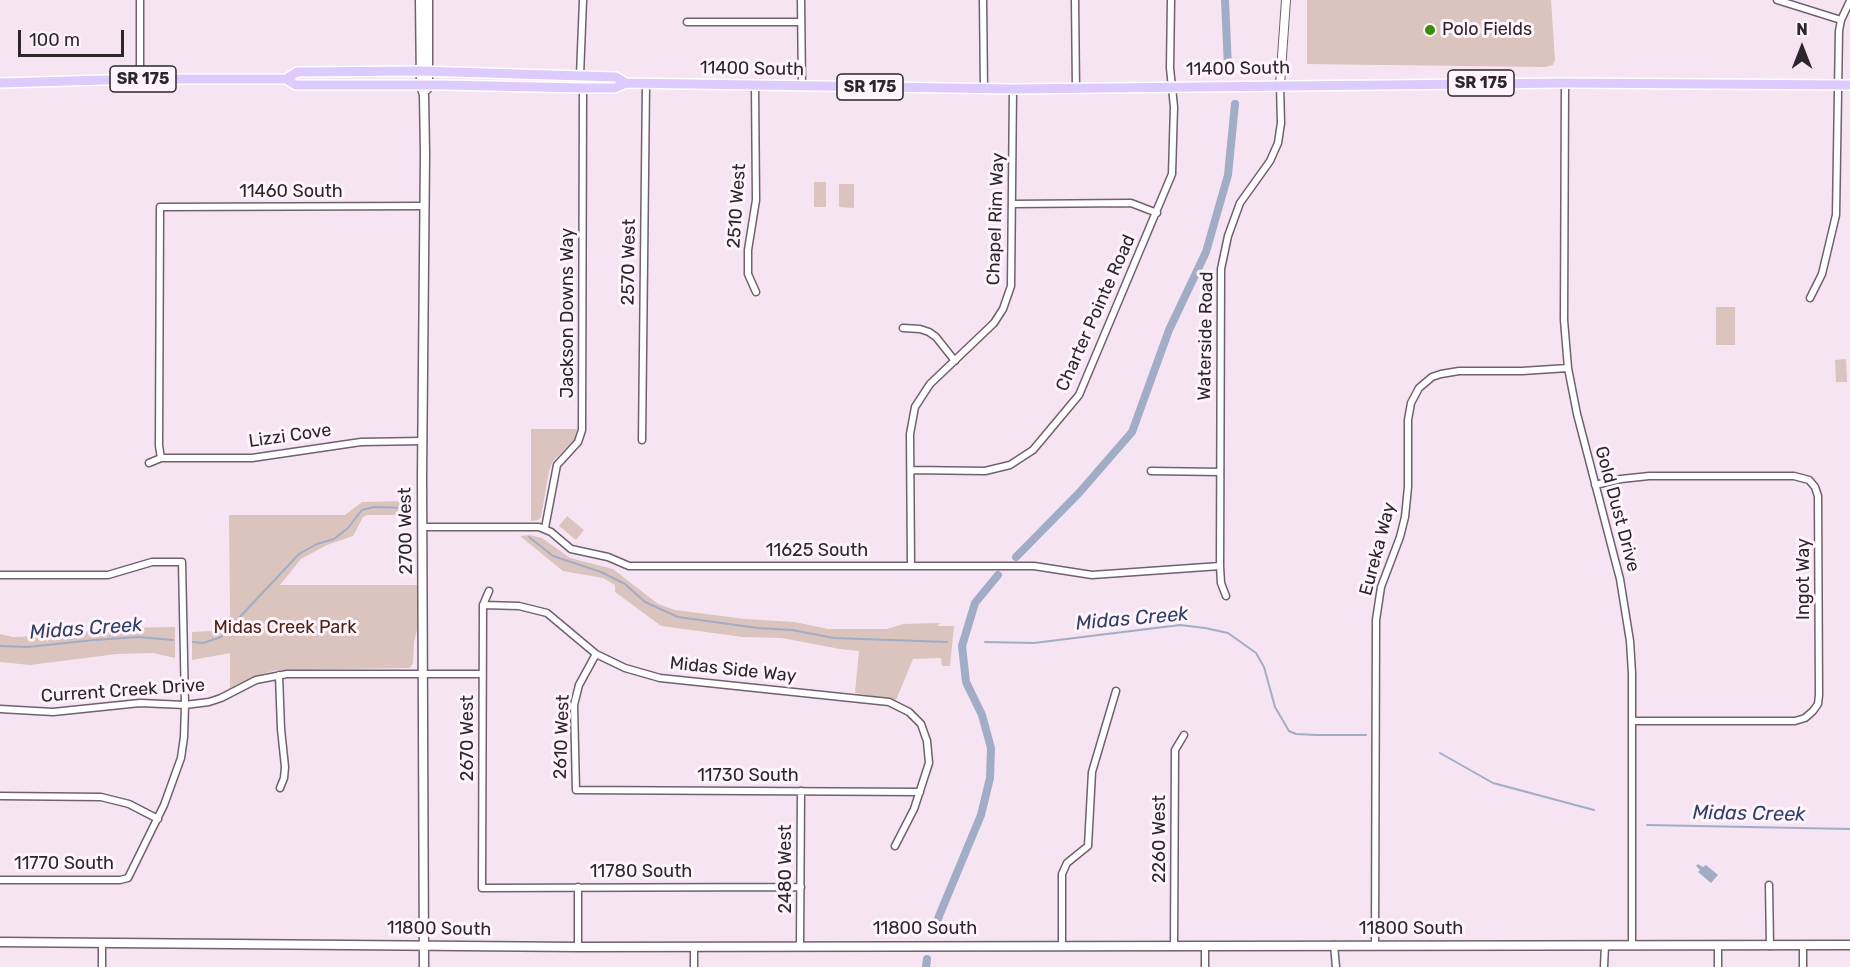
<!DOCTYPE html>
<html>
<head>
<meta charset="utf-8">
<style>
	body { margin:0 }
	#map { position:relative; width:1850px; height:967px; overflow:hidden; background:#f6e4f2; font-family:Rubik,sans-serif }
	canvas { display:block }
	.north { position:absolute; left:1772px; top:18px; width:60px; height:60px; -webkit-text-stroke:4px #fff4fc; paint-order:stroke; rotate:0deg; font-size:16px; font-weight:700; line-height:24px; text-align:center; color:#2d262b }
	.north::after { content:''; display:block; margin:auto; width:21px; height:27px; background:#2d262b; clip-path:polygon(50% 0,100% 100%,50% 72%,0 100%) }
	.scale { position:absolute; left:18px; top:30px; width:106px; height:27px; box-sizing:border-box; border:3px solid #2d262b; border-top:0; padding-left:8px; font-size:18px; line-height:21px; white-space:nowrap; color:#2d262b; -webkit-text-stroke:4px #fff4fc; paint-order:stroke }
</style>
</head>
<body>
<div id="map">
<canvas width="1850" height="967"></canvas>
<div class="north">N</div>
<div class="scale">100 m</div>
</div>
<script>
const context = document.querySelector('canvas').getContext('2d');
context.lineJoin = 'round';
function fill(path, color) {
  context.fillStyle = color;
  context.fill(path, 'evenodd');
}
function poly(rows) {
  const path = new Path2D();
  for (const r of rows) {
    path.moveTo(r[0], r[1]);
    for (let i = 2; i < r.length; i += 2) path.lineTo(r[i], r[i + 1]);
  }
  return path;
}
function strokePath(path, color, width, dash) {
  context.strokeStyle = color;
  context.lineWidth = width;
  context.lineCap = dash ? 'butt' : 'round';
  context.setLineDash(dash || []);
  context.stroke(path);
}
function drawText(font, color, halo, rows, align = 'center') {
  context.font = font + ' Rubik,sans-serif';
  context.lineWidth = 6;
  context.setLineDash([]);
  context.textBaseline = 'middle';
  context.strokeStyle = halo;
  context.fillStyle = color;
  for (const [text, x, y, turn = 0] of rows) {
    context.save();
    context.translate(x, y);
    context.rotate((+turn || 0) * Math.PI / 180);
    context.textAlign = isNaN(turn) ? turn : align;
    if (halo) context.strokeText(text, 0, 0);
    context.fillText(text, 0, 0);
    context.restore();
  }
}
fill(poly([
	[1307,0,1551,0,1555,60,1553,65,1545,67,1307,64],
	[814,182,826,182,826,207,814,207],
	[839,184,854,184,854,208,839,207],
	[1716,307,1735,307,1735,345,1716,345],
	[1846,359,1847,382,1836,382,1835,360],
	[531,429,577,429,575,439,553,461,549,471,541,517,538,520,531,521],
	[410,501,410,515,368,515,363,517,353,536,327,545,301,559,280,585,417,585,417,630,414,642,413,663,410,668,278,670,257,675,230,688,230,653,192,660,192,632,212,631,218,628,230,616,229,515,345,515,362,502],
	[567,516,584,530,576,540,559,526],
	[530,535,542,538,570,558,613,569,658,604,675,610,745,619,795,622,828,629,887,629,903,624,940,623,937,626,954,626,950,666,942,666,941,658,913,659,896,700,855,693,859,651,840,649,782,638,743,637,661,626,615,592,615,585,603,578,563,571,520,536],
	[175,627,175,658,153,653,117,654,30,665,0,662,0,634,13,637,43,636,116,628]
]), '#dac4bd');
fill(poly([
	[1698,864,1703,867,1706,865,1718,875,1711,883,1698,872,1700,870,1696,866]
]), '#a1adc7');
strokePath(poly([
	[529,537,553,556,601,572,625,584,645,602,678,617,758,628,792,630,834,638,947,642],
	[193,642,203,643,221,637,299,554,317,544,334,539,348,528,362,510,374,507,406,508],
	[985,642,1034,643,1180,625,1205,628,1228,633,1256,653,1264,667,1275,707,1289,731,1296,734,1317,735,1366,735],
	[0,646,28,647,94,640,138,637,173,640],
	[1440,753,1493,783,1594,810],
	[1647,825,1850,829]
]), '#a1adc7', 2);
strokePath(poly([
	[1225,0,1228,68],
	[1016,557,1079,493,1132,432,1169,330,1206,252,1228,175,1235,104],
	[934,932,939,916,981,815,990,778,991,748,982,715,966,682,962,646,975,603,998,575],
	[926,967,927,959]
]), '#a1adc7', 8);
const minor = poly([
	[140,0,140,79],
	[801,0,802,86],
	[983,0,984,89],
	[1075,0,1076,89],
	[1777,0,1841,20],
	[687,22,801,22],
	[580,76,583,0],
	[1565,83,1564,320,1568,368,1577,414,1620,579,1630,641,1632,673,1632,944],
	[755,85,756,200,748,250,748,274,756,292],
	[1013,204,1131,203,1157,213],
	[1810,298,1822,274,1836,215,1839,31,1841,20,1850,1],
	[903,328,920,329,929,332,936,337,955,361],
	[642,440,646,84],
	[161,458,159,446,160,207,423,206],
	[149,463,161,458,252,458,361,442,423,441],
	[911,470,985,471,1010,465,1033,450,1079,395,1172,174,1174,107,1170,68,1171,0],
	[1151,471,1220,472],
	[1595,485,1621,479,1649,476,1794,476,1809,480,1815,487,1818,496,1819,695,1818,704,1813,711,1805,718,1795,721,1632,721],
	[423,527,539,527,551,532,571,549,608,557,629,566,1034,566,1092,575,1220,566],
	[545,528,557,465,578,442,582,430,583,88],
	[911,566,910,434,915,407,930,384,994,323,1003,309,1011,286,1013,89],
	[0,575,108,575,152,562,182,562,185,705,184,737,181,758,164,805,128,878,120,880,0,880],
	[489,591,483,605,482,888,801,887],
	[1226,596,1221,583,1220,566,1221,269,1228,236,1240,203,1270,161,1278,143,1281,123,1280,85],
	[483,605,519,606,547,613,596,654,625,668,660,678,889,702,909,712,921,724,927,741,929,763,914,809,895,846],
	[596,654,579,685,574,705,576,790,920,792],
	[279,675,281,729,285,767,284,778,280,788],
	[0,709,53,712,140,703,185,705,209,702,221,698,256,680,287,674,482,674],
	[0,796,101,797,129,804,158,819],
	[1769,885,1770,946],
	[578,887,578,947],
	[102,943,102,967],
	[1062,945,1062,874,1067,863,1088,846,1092,772,1116,691],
	[1334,945,1336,967],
	[1375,945,1376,620,1381,587,1400,537,1405,517,1408,487,1408,420,1411,403,1419,388,1432,377,1441,374,1459,371,1522,371,1568,368],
	[800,946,801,791],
	[1174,946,1175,750,1184,735],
	[1718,946,1718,967],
	[1803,946,1803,967],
	[694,947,694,967],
	[1205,967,1205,946],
	[1604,967,1605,945]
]);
const tertiary = poly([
	[1280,85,1286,0]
]);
const secondary = poly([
	[420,0,421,85,424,95,425,153,422,476,424,967],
	[427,89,428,85,428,0],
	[0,942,578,947,1850,945]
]);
const primary = poly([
	[286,79,296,85,443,85,583,88,615,88,626,83,1013,89,1565,83,1850,85],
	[0,83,140,79,286,79,297,72,420,71,616,77,626,83]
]);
strokePath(minor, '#70616d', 9);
strokePath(tertiary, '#70616d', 10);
strokePath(secondary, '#70616d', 11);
strokePath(primary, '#fff', 12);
strokePath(minor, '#fff', 6);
strokePath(tertiary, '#fff', 8);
strokePath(secondary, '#fff', 8);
strokePath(primary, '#ddcbfe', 9);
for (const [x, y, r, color] of [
	[1430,30,6,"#369001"]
]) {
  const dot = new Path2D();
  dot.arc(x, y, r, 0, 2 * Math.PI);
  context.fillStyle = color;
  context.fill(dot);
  strokePath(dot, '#fff4fc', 2);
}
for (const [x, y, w] of [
	[143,79,66],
	[1481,83,66],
	[870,87,66]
]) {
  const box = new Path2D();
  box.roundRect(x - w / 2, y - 13, w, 26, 4.5);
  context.fillStyle = '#fff4fc';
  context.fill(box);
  strokePath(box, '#2d262b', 1.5);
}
drawText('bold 16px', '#2d262b', null, [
	["SR 175",143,79],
	["SR 175",1481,83],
	["SR 175",870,87]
]);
drawText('18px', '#2d262b', '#fff4fc', [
	["Polo Fields",1442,30]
], 'left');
drawText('18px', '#2d262b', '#fff4fc', [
	["11400 South",752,69,1],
	["11400 South",1238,69,-1],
	["11460 South",291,192],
	["2510 West",737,206,-86],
	["Chapel Rim Way",996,219,-88],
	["2570 West",629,262,-89],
	["Jackson Downs Way",568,313,-90],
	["Charter Pointe Road",1096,313,-66],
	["Waterside Road",1206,336,-89],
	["Lizzi Cove",290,436,-8],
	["Gold Dust Drive",1617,509,75],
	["2700 West",406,531,-91],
	["Eureka Way",1378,549,-75],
	["11625 South",817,551],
	["Ingot Way",1804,579,-90],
	["Midas Side Way",733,670,6],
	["Current Creek Drive",123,691,-4],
	["2610 West",562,737,-88],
	["2670 West",468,738,-90],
	["11730 South",748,776],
	["2260 West",1160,839,-90],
	["11770 South",64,864],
	["2480 West",786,869,-90],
	["11780 South",641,872],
	["11800 South",439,929,1],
	["11800 South",925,929],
	["11800 South",1411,929]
]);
drawText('18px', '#4d2213', '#fff4fc', [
	["Midas Creek Park",285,628]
]);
drawText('italic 20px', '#304067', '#fff4fc', [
	["Midas Creek",1132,619,-5],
	["Midas Creek",86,629,-4],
	["Midas Creek",1749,814,1]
]);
</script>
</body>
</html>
